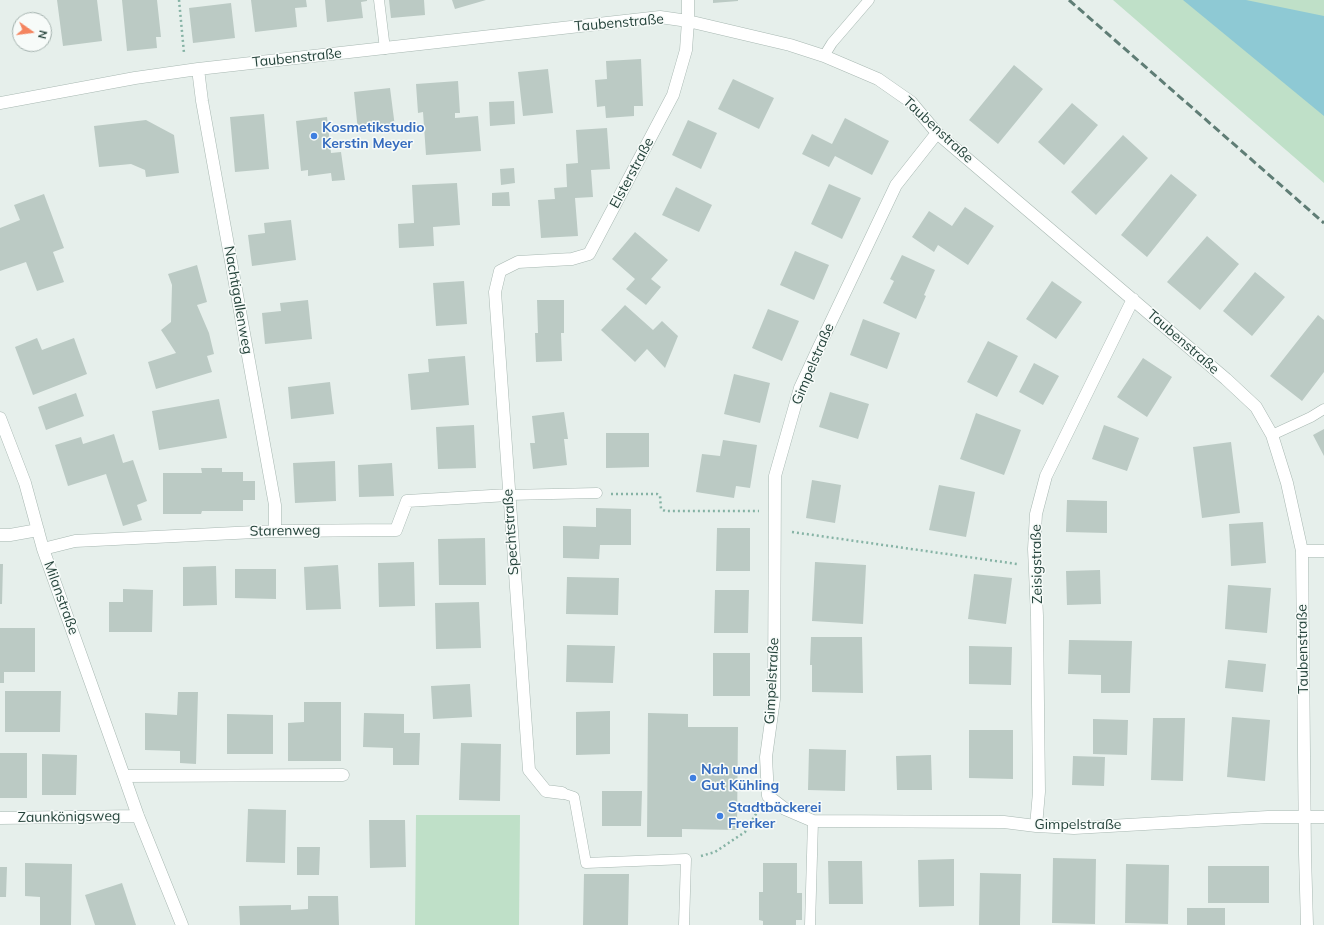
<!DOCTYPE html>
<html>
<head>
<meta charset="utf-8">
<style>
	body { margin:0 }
	#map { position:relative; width:1324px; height:925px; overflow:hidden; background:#e6efeb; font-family:Mulish,sans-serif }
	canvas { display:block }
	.north { position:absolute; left:12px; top:12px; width:40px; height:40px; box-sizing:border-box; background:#f7fbf9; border:1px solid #a3b1ad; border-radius:50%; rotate:104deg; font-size:11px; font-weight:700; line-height:16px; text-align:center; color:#24423a }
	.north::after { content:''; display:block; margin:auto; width:14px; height:18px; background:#f4845f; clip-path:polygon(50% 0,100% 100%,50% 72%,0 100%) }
</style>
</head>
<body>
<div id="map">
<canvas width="1324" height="925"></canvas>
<div class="north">N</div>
</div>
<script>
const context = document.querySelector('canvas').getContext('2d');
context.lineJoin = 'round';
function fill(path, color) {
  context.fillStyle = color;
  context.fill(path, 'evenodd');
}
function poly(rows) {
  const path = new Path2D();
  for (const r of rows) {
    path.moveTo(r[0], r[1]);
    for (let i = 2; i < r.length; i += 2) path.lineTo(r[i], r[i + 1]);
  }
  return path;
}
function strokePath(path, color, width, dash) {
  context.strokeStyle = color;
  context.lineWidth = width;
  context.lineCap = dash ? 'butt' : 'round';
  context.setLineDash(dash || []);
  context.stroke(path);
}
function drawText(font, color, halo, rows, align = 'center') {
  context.font = font + ' Mulish,sans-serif';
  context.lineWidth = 3;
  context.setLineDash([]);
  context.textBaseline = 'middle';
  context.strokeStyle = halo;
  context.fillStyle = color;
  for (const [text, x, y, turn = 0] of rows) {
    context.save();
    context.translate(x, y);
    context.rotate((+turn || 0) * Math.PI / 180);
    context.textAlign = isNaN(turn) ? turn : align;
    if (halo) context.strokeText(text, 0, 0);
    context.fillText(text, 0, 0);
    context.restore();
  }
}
fill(poly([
	[1113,0,1324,0,1324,183],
	[416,815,520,815,519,925,415,925]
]), '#bfe0c8');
fill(poly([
	[1183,0,1246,0,1324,16,1324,116]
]), '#8ec9d4');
fill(poly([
	[57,0,97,0,102,41,63,46],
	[122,0,157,0,161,37,156,37,157,48,127,51],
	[251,0,306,0,307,7,295,8,297,27,255,32],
	[325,0,367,0,367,1,361,2,363,18,327,22],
	[389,0,424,0,425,15,391,18],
	[452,0,486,0,455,9],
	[713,0,738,0,738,1,713,3],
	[231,3,235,38,193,43,189,8],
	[641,59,643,106,634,106,634,116,606,118,605,106,597,107,595,80,607,79,606,61],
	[1014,65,1043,89,998,144,969,120],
	[548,69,553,113,523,116,518,72],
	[733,79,774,98,759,129,718,109],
	[458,81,460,113,455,113,455,118,478,116,481,151,426,155,423,112,418,113,416,84],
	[390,88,395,127,358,131,354,92],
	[514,101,515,124,490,126,489,102],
	[1072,103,1098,125,1064,165,1038,142],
	[264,114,269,169,235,172,230,117],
	[327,117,331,153,341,152,345,180,332,181,331,173,308,176,308,170,301,171,296,121],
	[845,118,889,141,872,175,835,156,829,167,802,154,812,134,832,144],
	[146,120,174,135,179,173,146,177,145,170,131,164,99,167,94,126],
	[688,120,717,133,701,169,672,155],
	[607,128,610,169,591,170,593,197,575,198,578,236,541,238,538,200,555,199,554,188,567,187,566,164,578,163,576,130],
	[1123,135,1148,158,1096,215,1071,192],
	[514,168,515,183,501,185,500,169],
	[1171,174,1197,195,1147,257,1121,235],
	[457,183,460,225,433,227,434,246,399,248,398,224,414,223,412,185],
	[829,184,861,198,842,239,811,224],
	[676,187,712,205,699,232,662,215],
	[509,192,510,206,492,206,492,193],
	[44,194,64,248,53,252,64,282,37,291,26,262,0,271,0,228,20,220,14,205],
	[965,207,994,226,968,265,938,245,934,252,912,237,929,211,952,226],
	[291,220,296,260,252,266,248,235,265,233,264,223],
	[635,232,668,260,651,279,661,287,646,305,626,289,635,279,612,259],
	[1207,236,1239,264,1200,310,1167,282],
	[795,251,829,265,814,300,780,285],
	[902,255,935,270,924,295,926,296,916,319,883,303,894,281,890,279],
	[197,265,207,302,197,305,209,333,214,354,207,356,212,372,156,389,148,362,176,353,161,330,171,322,172,285,168,274],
	[1255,272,1285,297,1252,336,1223,311],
	[464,281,467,324,436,326,433,283],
	[1052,281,1082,302,1056,339,1026,319],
	[308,300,312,339,265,344,262,313,281,311,280,303],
	[537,300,564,300,564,333,561,333,562,361,536,362,535,333,538,333],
	[625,305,653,330,662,321,678,336,665,368,647,349,635,362,601,330],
	[768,309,799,321,782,361,752,348],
	[1318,315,1324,320,1324,372,1302,401,1270,376],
	[863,319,900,333,887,369,850,355],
	[37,338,42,350,74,338,87,374,33,395,15,347],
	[988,341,1018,356,997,397,967,382],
	[465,356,469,405,411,410,408,374,429,372,428,359],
	[1143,358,1172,377,1147,417,1117,397],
	[1034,363,1059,376,1043,405,1019,392],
	[734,374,770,383,760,423,724,414],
	[330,382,334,414,291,419,288,387],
	[830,392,869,404,858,439,819,427],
	[76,393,84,416,46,430,38,407],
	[219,399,227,438,159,450,152,411],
	[564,412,568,439,564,439,567,465,533,469,530,443,535,443,532,416],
	[976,413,1021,430,1004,475,960,459],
	[474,425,476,468,438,469,436,427],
	[1104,425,1139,438,1127,471,1092,459],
	[1324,429,1324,456,1313,435],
	[606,433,649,433,649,467,606,468],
	[114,434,123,463,133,460,147,501,137,505,142,520,123,526,106,474,68,486,55,445,81,437,83,444],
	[723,440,757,445,750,488,736,486,734,498,696,492,702,454,720,456],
	[1231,442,1240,513,1202,518,1193,447],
	[335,461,336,501,295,503,293,463],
	[392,463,394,496,359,497,358,465],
	[201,468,222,468,222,472,243,472,243,481,255,481,255,500,243,500,243,511,202,511,201,514,163,514,163,473,202,473],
	[812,480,841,485,835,523,806,518],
	[939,485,975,492,966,537,929,530],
	[1067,500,1107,501,1107,533,1066,532],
	[596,508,631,509,631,545,600,545,599,559,563,558,563,526,596,527],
	[1263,522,1266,563,1231,566,1229,524],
	[717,528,750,528,750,571,716,571],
	[485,538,486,585,439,585,438,539],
	[414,562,415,606,379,607,378,563],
	[815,562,866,565,863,624,812,621],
	[0,564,3,564,2,604,0,604],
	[338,565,341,609,306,610,304,567],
	[216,566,217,605,183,606,183,567],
	[235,569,276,569,276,599,235,598],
	[1100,570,1101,604,1067,605,1066,571],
	[974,574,1012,578,1006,624,968,619],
	[567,577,619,578,618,615,566,614],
	[1228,585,1271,588,1267,633,1225,629],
	[123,589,153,590,152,632,109,632,109,602,123,602],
	[715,590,749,590,748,633,714,633],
	[479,602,481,648,436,649,435,603],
	[0,628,35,628,35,672,4,672,4,683,0,683],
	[811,637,862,637,863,693,812,692,812,665,810,665],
	[1069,640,1132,641,1130,693,1101,693,1101,675,1068,674],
	[567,645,615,646,613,683,566,682],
	[969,646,1012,647,1011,685,969,684],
	[713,653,750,653,750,696,713,696],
	[1228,660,1266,664,1263,692,1225,688],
	[470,684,472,717,433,719,431,686],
	[5,691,61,691,60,732,5,732],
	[178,692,198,692,196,764,180,763,180,751,145,750,145,713,177,715],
	[304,702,341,702,341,761,288,761,288,723,304,722],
	[610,711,610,754,576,755,576,712],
	[364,713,404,714,404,733,420,733,419,765,393,765,393,748,363,747],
	[648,713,688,714,688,727,738,727,737,830,682,829,682,837,647,837],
	[227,714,273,715,273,754,227,754],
	[1232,717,1270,720,1265,781,1227,777],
	[1153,718,1185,718,1183,781,1151,780],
	[1093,719,1128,720,1127,755,1093,754],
	[969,730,1013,730,1013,779,969,778],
	[461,743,501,744,500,801,459,800],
	[809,749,846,750,845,791,808,790],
	[0,753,27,753,27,798,0,798],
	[42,754,77,755,76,795,42,795],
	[931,755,932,790,897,790,896,756],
	[1073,756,1105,757,1104,786,1072,785],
	[602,791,642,791,641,826,602,826],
	[248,809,286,810,285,863,246,862],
	[369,820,405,820,406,867,370,868],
	[297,847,320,847,319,875,297,875],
	[1053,858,1096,859,1095,924,1052,923],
	[954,859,954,906,919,907,918,860],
	[828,861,862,861,863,904,829,904],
	[25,863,72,864,71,925,40,925,40,897,25,896],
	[763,863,797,863,797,893,802,893,802,920,796,920,796,925,763,925,763,921,759,920,759,892,763,892],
	[1126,864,1169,865,1168,924,1125,923],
	[1208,866,1269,866,1269,903,1208,903],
	[0,867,7,867,6,897,0,897],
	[980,873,1021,874,1020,925,979,925],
	[584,874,629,874,628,925,583,925],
	[122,883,136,925,95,925,85,895],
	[308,896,338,896,339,925,240,925,239,906,291,905,291,910,308,909],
	[1187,908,1225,908,1225,925,1187,925]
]), '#bbcac4');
const lane = poly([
	[379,0,385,49],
	[824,56,832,43,869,0],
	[1272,435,1311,417,1324,409],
	[508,495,597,493],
	[562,793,574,797,586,863,686,859,684,925],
	[810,925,813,821]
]);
const street = poly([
	[198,69,202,101,275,505,275,531],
	[0,103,135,78,198,69,660,17,688,21,790,45,824,56,878,79,911,102,937,133,1226,379,1256,407,1272,435,1287,483,1302,551,1305,854,1307,925],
	[937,133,896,185,818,349,800,388,775,476,774,699,766,757,768,796,785,809,813,821,1004,822,1036,826,1074,828,1268,817,1324,817],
	[0,418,25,483,43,549,124,776,138,816,182,925],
	[0,535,10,535,38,530],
	[43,549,75,541,275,531,396,530,407,501,508,495],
	[1302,551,1324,551],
	[124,776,343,775],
	[562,793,546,791,529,770,495,292,500,271,518,262,572,259,589,254,673,95,686,50,688,21,688,0],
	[0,818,138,816],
	[1036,826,1039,792,1037,616,1034,549,1036,514,1046,476,1133,299]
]);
strokePath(lane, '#a8b8b2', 11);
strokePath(street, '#a8b8b2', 13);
strokePath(poly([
	[179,0,184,53],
	[611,494,657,494,660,496,661,509,665,511,759,511],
	[792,532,1017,564],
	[701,856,715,852,745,832,759,809]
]), '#86b3a5', 2.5, [2, 3]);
strokePath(lane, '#fff', 10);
strokePath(street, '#fff', 12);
strokePath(poly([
	[1069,0,1324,223]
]), '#5f7d75', 3, [8, 4]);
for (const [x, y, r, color] of [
	[314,136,4,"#3f7fe0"],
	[693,778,4,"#3f7fe0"],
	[720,816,4,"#3f7fe0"]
]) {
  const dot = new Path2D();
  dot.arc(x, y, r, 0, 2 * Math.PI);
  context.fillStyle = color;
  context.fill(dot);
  strokePath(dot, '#f7fbf9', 1.5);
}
drawText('14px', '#24423a', '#f7fbf9', [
	["Taubenstraße",619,23,-5],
	["Taubenstraße",297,58,-6],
	["Taubenstraße",938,130,43],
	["Elsterstraße",632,173,-62],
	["Nachtigallenweg",238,300,80],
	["Taubenstraße",1183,342,41],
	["Gimpelstraße",813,364,-67],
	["Starenweg",285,531,-1],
	["Spechtstraße",511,532,-94],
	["Zeisigstraße",1037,564,-91],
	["Milanstraße",61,598,70],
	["Taubenstraße",1303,649,-91],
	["Gimpelstraße",772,681,-87],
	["Zaunkönigsweg",69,817,-1],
	["Gimpelstraße",1078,825]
]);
drawText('bold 14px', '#366cbe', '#f7fbf9', [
	["Kosmetikstudio",322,128],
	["Kerstin Meyer",322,144],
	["Nah und",701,770],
	["Gut Kühling",701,786],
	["Stadtbäckerei",728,808],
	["Frerker",728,824]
], 'left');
</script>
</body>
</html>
